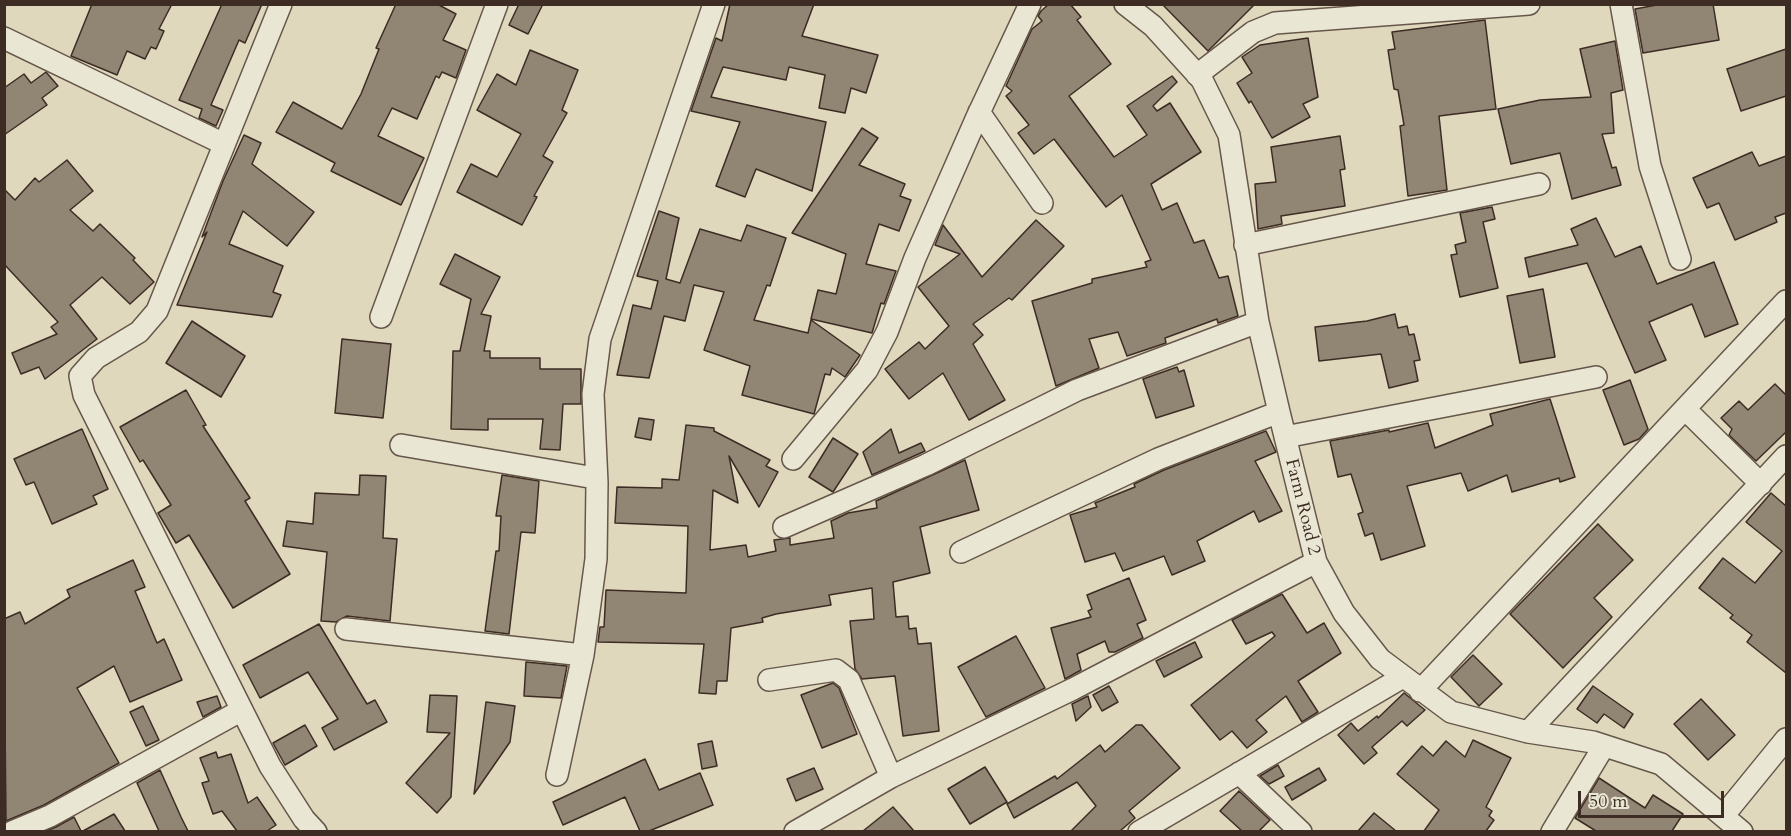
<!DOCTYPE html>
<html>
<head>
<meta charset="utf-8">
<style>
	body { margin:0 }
	#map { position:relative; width:1791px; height:836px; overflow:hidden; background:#dfd8bd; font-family:Cardo,serif }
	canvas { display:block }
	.frame { position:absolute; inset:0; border:6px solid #3d2c24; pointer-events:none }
	.scale { position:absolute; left:1578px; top:791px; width:146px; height:27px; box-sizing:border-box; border:3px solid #3d2c24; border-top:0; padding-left:8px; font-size:18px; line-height:21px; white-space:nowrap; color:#3d2c24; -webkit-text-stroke:4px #eae6d4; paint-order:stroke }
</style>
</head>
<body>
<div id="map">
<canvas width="1791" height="836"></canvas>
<div class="frame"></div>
<div class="scale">50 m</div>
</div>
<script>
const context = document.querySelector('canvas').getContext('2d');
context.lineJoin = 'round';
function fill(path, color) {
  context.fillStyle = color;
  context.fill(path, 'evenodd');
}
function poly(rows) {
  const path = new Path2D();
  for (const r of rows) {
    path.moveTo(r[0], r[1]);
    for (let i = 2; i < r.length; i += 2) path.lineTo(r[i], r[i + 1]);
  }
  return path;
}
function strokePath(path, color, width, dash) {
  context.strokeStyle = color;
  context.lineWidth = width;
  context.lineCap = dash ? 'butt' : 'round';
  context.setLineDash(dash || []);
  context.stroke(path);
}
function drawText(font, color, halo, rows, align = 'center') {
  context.font = font + ' Cardo,serif';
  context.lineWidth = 4.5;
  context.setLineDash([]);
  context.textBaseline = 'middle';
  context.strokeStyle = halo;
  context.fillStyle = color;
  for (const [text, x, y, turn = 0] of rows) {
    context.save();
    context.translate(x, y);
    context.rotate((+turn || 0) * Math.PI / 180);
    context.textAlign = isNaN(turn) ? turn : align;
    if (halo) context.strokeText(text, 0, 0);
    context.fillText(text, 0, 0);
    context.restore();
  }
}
const building = poly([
	[92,4,172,4,159,29,164,31,156,49,151,47,145,59,127,51,117,75,71,56,92,4],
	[222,4,262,4,245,43,239,40,211,105,223,110,216,126,199,118,202,109,179,100,222,4],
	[396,4,437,4,456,14,443,40,466,50,456,78,442,72,439,78,436,76,417,119,392,108,378,136,424,158,401,205,331,171,335,163,276,132,293,102,342,129,361,94,379,49,376,48,396,4],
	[519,4,543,4,528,34,509,25,519,4],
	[730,4,814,4,802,36,878,55,866,93,851,88,845,113,819,108,825,75,789,67,786,80,723,67,711,97,826,122,812,191,756,169,745,197,716,186,740,122,691,111,716,38,722,41,730,4],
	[1049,4,1070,4,1081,17,1077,20,1111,64,1069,96,1114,157,1147,135,1127,106,1172,76,1177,82,1153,106,1157,111,1170,103,1201,152,1151,184,1162,210,1177,203,1194,243,1204,240,1219,278,1228,276,1238,316,1218,323,1217,319,1165,338,1166,343,1127,356,1118,332,1089,339,1099,368,1056,386,1032,301,1092,283,1092,279,1147,267,1145,262,1151,260,1122,195,1106,207,1054,139,1034,154,1018,133,1029,125,1006,96,1012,91,1006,86,1032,29,1042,21,1038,16,1041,11,1049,4],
	[1162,4,1255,4,1208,51,1162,4],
	[1662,4,1713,4,1719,40,1643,53,1635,9,1662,4],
	[1485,20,1496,109,1439,116,1447,190,1408,196,1400,126,1404,125,1398,90,1394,89,1388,50,1395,49,1392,32,1485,20],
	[1308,38,1318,97,1303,104,1310,117,1272,138,1251,101,1249,103,1237,83,1252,73,1242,57,1260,45,1308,38],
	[1615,41,1623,90,1611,93,1614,133,1602,134,1612,168,1616,167,1621,185,1572,199,1560,153,1511,164,1498,109,1540,100,1591,97,1580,49,1615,41],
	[1786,49,1786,96,1741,111,1727,69,1786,49],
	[530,50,578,70,562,110,567,113,543,156,553,162,534,196,537,197,522,225,457,192,471,164,497,177,521,134,477,110,497,74,516,85,530,50],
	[46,72,58,86,42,98,47,105,4,135,4,88,24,74,31,83,46,72],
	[862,128,878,138,859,165,905,184,900,196,911,200,899,231,879,224,866,264,896,271,884,304,881,303,872,333,811,319,818,290,836,294,846,254,792,233,862,128],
	[244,135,261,143,252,164,314,212,287,246,243,211,229,244,283,266,273,292,281,295,272,317,177,305,207,232,202,237,223,181,244,135],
	[1340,136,1345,169,1340,170,1345,206,1281,216,1282,224,1258,229,1255,184,1276,182,1271,147,1340,136],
	[1752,152,1759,166,1786,156,1786,213,1775,217,1777,222,1735,240,1719,203,1707,208,1693,178,1752,152],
	[67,160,93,191,70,210,93,231,100,224,135,258,133,260,154,282,130,304,102,277,70,305,97,339,45,379,39,367,21,374,12,353,57,334,51,327,58,322,4,264,4,189,15,200,35,178,39,182,67,160],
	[1492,207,1495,219,1483,222,1498,288,1460,297,1451,255,1457,254,1455,245,1466,242,1460,213,1492,207],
	[659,211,679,218,666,279,680,283,700,229,741,241,747,225,786,238,770,286,767,285,754,320,808,333,811,320,860,355,845,377,832,368,830,375,825,374,814,414,742,395,750,366,704,350,724,292,694,285,685,321,664,316,649,378,617,375,633,305,651,309,658,281,637,276,659,211],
	[1596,218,1615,257,1641,246,1657,284,1714,262,1738,324,1705,337,1692,304,1649,322,1666,360,1635,373,1587,263,1529,277,1525,258,1578,245,1571,229,1596,218],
	[1036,220,1064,246,1012,300,1009,298,973,324,983,335,973,344,1005,400,969,420,943,373,909,399,885,369,919,342,925,349,949,326,918,287,960,254,935,245,943,225,982,277,1036,220],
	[455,254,500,277,481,314,491,316,484,351,490,351,490,358,540,358,540,369,581,369,581,404,563,404,560,450,540,449,543,419,488,419,488,430,451,429,453,351,460,351,471,299,440,284,455,254],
	[1543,289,1555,357,1520,363,1507,296,1543,289],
	[1395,314,1398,328,1407,326,1409,335,1414,334,1420,360,1414,361,1418,381,1389,388,1381,354,1319,361,1315,327,1367,321,1395,314],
	[192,321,245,356,221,397,166,363,192,321],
	[342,339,391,344,383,418,335,413,342,339],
	[1177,367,1179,372,1184,370,1194,406,1156,418,1143,379,1177,367],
	[1630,380,1648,429,1639,439,1624,445,1603,390,1630,380],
	[1775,384,1786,395,1786,432,1756,461,1729,435,1732,429,1721,418,1739,401,1748,410,1775,384],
	[186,390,206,425,203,426,250,498,245,501,290,574,233,608,189,535,176,543,158,513,171,505,143,460,140,462,120,427,186,390],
	[1550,399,1575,477,1560,482,1559,478,1512,492,1507,475,1468,491,1461,473,1407,486,1425,546,1381,560,1373,533,1365,536,1358,514,1363,512,1351,474,1338,477,1330,441,1389,430,1389,432,1428,423,1435,448,1493,425,1490,414,1550,399],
	[639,418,654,420,651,440,635,437,639,418],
	[686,425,714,428,714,431,770,460,766,466,778,472,759,507,729,456,738,503,713,490,710,550,746,545,748,557,776,551,774,540,790,538,790,545,834,538,831,521,848,513,877,508,876,501,965,460,979,510,920,527,930,573,893,582,896,617,908,616,909,629,916,628,918,644,931,643,939,731,903,736,895,676,862,679,855,669,850,621,874,619,872,588,829,595,831,605,776,614,762,618,763,622,731,628,727,681,717,681,716,694,699,693,704,644,598,642,600,627,604,627,606,590,686,593,688,526,615,523,617,487,662,488,662,479,679,480,686,425],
	[82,429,108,489,93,496,97,504,52,524,34,482,26,485,14,459,82,429],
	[891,429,899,453,921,443,925,451,872,475,863,452,891,429],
	[1266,431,1276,452,1255,461,1282,511,1259,522,1254,511,1197,541,1205,561,1172,575,1164,556,1123,571,1115,553,1085,562,1070,515,1097,507,1095,503,1135,487,1134,484,1164,470,1266,431],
	[833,438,858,454,833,492,809,477,833,438],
	[360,475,386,476,383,538,397,539,390,621,347,616,336,622,321,621,327,552,283,546,287,521,313,524,315,493,359,495,360,475],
	[502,475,539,481,535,533,521,532,509,634,485,631,496,551,499,551,501,516,496,516,502,475],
	[1771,493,1786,506,1786,673,1747,642,1752,635,1730,618,1733,615,1699,588,1723,558,1755,583,1782,551,1746,522,1771,493],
	[1598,524,1633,560,1594,598,1612,617,1563,668,1510,614,1598,524],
	[133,560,145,587,135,591,157,643,164,639,182,680,130,702,114,666,77,688,119,763,44,805,6,821,4,619,20,612,25,624,70,597,67,590,133,560],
	[1129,578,1146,620,1137,624,1143,638,1115,652,1109,652,1105,641,1077,654,1081,670,1065,679,1051,628,1091,617,1088,611,1092,609,1087,595,1129,578],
	[1282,594,1307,633,1324,623,1341,653,1298,681,1318,712,1302,722,1286,696,1256,720,1267,732,1247,748,1232,731,1220,740,1191,705,1275,636,1272,632,1246,644,1232,620,1282,594],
	[319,624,367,704,375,700,387,722,334,750,322,728,338,719,308,672,260,698,243,665,319,624],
	[1016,636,1045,688,986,717,958,667,1016,636],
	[1195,642,1202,657,1164,677,1156,661,1195,642],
	[1473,655,1502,684,1479,706,1451,677,1473,655],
	[526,662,567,666,561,698,524,696,526,662],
	[833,683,839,688,857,734,822,748,801,695,833,683],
	[1109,686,1118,702,1102,711,1093,695,1109,686],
	[1593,686,1633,714,1624,728,1604,714,1597,723,1577,709,1593,686],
	[1404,693,1425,710,1407,726,1402,721,1372,747,1377,753,1364,764,1338,735,1351,723,1358,731,1377,716,1378,718,1404,693],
	[430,695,457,696,451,797,437,813,406,783,450,733,427,732,430,695],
	[217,696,221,707,203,717,197,702,217,696],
	[1088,696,1091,707,1076,721,1072,704,1088,696],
	[1701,699,1735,735,1708,760,1674,724,1701,699],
	[486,702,515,706,510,742,474,794,486,702],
	[143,706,159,740,146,746,130,712,143,706],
	[305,725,317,746,285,765,273,743,305,725],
	[1136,725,1142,725,1180,768,1129,811,1135,818,1120,831,1071,831,1096,806,1077,782,1014,818,1007,804,1055,776,1057,779,1100,745,1105,752,1136,725],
	[1473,740,1511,758,1486,807,1492,811,1489,816,1494,820,1486,831,1424,831,1439,810,1397,774,1422,746,1433,756,1446,741,1465,757,1473,740],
	[712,741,717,766,702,769,698,744,712,741],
	[216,752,218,758,231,754,248,803,257,797,276,825,267,831,237,831,222,811,213,814,202,783,209,781,200,758,216,752],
	[645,759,659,790,700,773,713,805,649,831,640,831,625,797,563,825,553,802,645,759],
	[1278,765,1284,776,1269,784,1260,776,1278,765],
	[985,767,1007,802,970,824,948,789,985,767],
	[814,768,823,789,796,801,787,779,814,768],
	[1319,768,1326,780,1292,800,1285,787,1319,768],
	[160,770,181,817,188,831,159,831,137,783,160,770],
	[1599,778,1645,808,1653,795,1683,814,1672,831,1596,831,1575,818,1599,778],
	[1239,791,1270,820,1259,831,1242,831,1220,811,1239,791],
	[893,807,914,831,863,831,893,807],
	[1374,813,1396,831,1358,831,1374,813],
	[114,814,125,831,83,831,114,814],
	[74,817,81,831,46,831,56,827,74,817]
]);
fill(building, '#918574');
strokePath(building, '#3d2c24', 1.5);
const minor = poly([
	[281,4,157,311,139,332,96,358,80,376,84,395,270,766,304,819,316,832],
	[1125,4,1153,26,1202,80,1229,135,1258,322,1279,412,1316,562,1344,613,1380,659,1451,712,1528,732,1593,742,1661,764,1742,832],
	[1621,4,1650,166,1680,259],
	[4,38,224,144],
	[1197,75,1253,32,1275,23,1529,4],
	[979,112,1042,203],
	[1245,245,1539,184],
	[381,317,497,4],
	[1685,409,1761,484],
	[1285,437,1596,377],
	[401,445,595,478],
	[793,459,867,370,887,332,915,258,977,117,1030,4],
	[784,527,926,465,1077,390,1258,322],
	[961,552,1158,459,1279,412],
	[346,629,583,655],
	[769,680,836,670,849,680,891,777],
	[1420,691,1786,301],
	[1528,732,1786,456],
	[1239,773,1301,832],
	[557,775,583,655,596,559,597,483,593,394,600,339,714,4],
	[1724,815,1786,739],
	[12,832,50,816,242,710],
	[795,832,891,777,1073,689,1316,562],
	[1139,832,1403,677],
	[1552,832,1604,746]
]);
strokePath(minor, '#66574a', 24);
strokePath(minor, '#eae6d4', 21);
drawText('18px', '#3d2c24', '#eae6d4', [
	["Farm Road 2",1302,507,76]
]);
</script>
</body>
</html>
